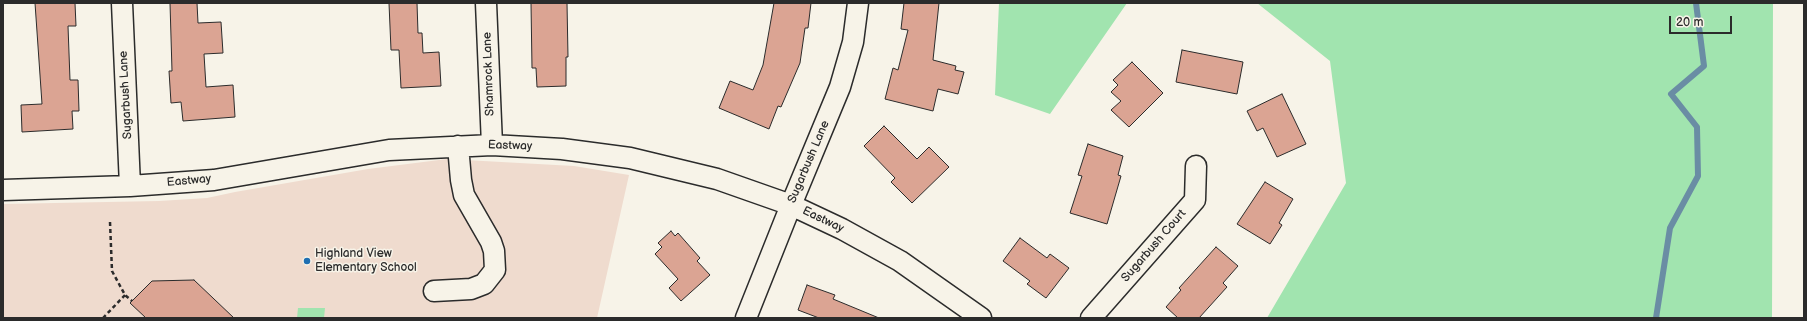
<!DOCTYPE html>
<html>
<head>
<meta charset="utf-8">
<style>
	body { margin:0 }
	#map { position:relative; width:1807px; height:321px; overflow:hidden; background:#f7f3e8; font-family:"Balsamiq Sans",sans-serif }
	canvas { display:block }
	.frame { position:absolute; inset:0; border:4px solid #2b2b2b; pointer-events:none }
	.scale { position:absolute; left:1669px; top:16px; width:63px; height:18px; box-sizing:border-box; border:2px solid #2b2b2b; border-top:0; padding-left:5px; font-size:12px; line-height:14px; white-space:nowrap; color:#2b2b2b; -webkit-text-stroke:3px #f7f3e8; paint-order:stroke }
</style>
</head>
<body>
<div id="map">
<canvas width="1807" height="321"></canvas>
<div class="frame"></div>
<div class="scale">20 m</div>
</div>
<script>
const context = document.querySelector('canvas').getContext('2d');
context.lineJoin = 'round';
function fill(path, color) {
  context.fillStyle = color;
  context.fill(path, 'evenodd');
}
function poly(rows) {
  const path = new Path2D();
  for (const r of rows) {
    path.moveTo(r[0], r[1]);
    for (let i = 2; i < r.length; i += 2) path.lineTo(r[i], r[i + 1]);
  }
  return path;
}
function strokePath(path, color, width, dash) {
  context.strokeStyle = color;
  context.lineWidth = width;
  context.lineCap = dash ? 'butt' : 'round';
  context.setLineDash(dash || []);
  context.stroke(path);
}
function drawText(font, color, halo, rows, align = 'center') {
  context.font = font + ' "Balsamiq Sans",sans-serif';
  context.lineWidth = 3;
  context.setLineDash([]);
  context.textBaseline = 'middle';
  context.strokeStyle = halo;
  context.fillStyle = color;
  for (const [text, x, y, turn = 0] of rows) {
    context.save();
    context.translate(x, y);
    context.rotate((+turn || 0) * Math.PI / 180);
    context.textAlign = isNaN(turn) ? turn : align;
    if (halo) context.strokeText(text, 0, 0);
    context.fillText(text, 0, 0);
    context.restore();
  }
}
fill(poly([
	[447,159,574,166,629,175,597,318,3,318,3,204,159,201,207,198,235,192,368,169]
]), '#efdbce');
fill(poly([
	[999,3,1127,3,1050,114,995,95],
	[1257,3,1773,3,1772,318,1267,318,1346,183,1330,61],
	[298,308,325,308,324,318,297,318]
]), '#a1e4af');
strokePath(poly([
	[1656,318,1670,228,1698,176,1697,127,1671,94,1704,66,1696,3]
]), '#6a8da4', 6);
const building = poly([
	[35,3,75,3,76,26,68,26,70,80,78,80,79,111,72,111,73,129,22,132,21,105,42,104,35,3],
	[170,3,197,3,198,23,221,22,223,53,204,54,206,87,233,85,235,117,183,121,181,102,171,103,169,71,172,71,170,3],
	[389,3,417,3,418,33,422,33,423,53,439,52,441,86,401,88,399,50,391,50,389,3],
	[531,3,567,3,568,57,566,57,566,86,537,87,536,68,532,68,531,3],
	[774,3,811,3,808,28,805,28,800,63,781,107,778,106,769,129,719,108,730,81,753,90,763,65,774,3],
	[904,3,939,3,933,60,956,66,955,70,964,72,958,94,938,89,933,111,885,99,893,68,898,70,908,30,901,29,904,3],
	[1182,50,1243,62,1237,94,1176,82,1182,50],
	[1132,62,1163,93,1129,127,1111,110,1121,101,1111,92,1118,85,1113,80,1132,62],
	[1282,94,1306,144,1277,157,1263,128,1257,131,1247,111,1282,94],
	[884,126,917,159,929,147,949,167,912,203,891,182,895,178,864,146,884,126],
	[1088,144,1123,156,1118,175,1121,176,1107,224,1070,213,1082,176,1078,175,1088,144],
	[1265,182,1293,199,1279,223,1282,225,1270,244,1237,224,1265,182],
	[671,231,675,236,678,233,700,258,697,261,710,275,681,301,669,288,678,279,655,254,662,247,658,243,671,231],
	[1020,238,1047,258,1050,254,1069,268,1046,298,1027,284,1030,281,1003,261,1020,238],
	[1216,247,1238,266,1223,283,1227,287,1199,318,1178,318,1166,307,1181,290,1179,288,1216,247],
	[194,280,234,318,146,318,130,303,152,281,194,280],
	[807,285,835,295,833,299,879,318,819,318,798,310,807,285]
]);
fill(building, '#dba493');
strokePath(building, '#2b2b2b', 1);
const minor = poly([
	[122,3,130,186],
	[486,3,492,145],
	[3,190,130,186,214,180,389,150,492,145,562,149,630,158,717,179,791,205,842,229,900,261,981,318],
	[434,291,471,289,484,284,495,270,494,251,491,242,464,195,461,180,458,146],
	[746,318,791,205,840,87,853,42,858,3],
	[1091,318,1195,200,1196,166]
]);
strokePath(minor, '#2b2b2b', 23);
strokePath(poly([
	[110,222,112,271,125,295,132,301],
	[103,318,125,295]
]), '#2b2b2b', 2.5, [4, 3]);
strokePath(minor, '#f7f3e8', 20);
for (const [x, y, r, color] of [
	[307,261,4,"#1f6fb2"]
]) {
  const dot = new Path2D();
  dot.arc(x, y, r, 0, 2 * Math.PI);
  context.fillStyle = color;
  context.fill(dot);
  strokePath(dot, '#f7f3e8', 1.5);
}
drawText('12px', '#2b2b2b', '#f7f3e8', [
	["Shamrock Lane",489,74,-92],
	["Sugarbush Lane",126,95,-93],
	["Eastway",510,146,2],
	["Sugarbush Lane",809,162,-67],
	["Eastway",189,181,-5],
	["Eastway",823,220,26],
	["Sugarbush Court",1154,246,-49]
]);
drawText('12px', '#2b2b2b', '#f7f3e8', [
	["Highland View",315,254],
	["Elementary School",315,268]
], 'left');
</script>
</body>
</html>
